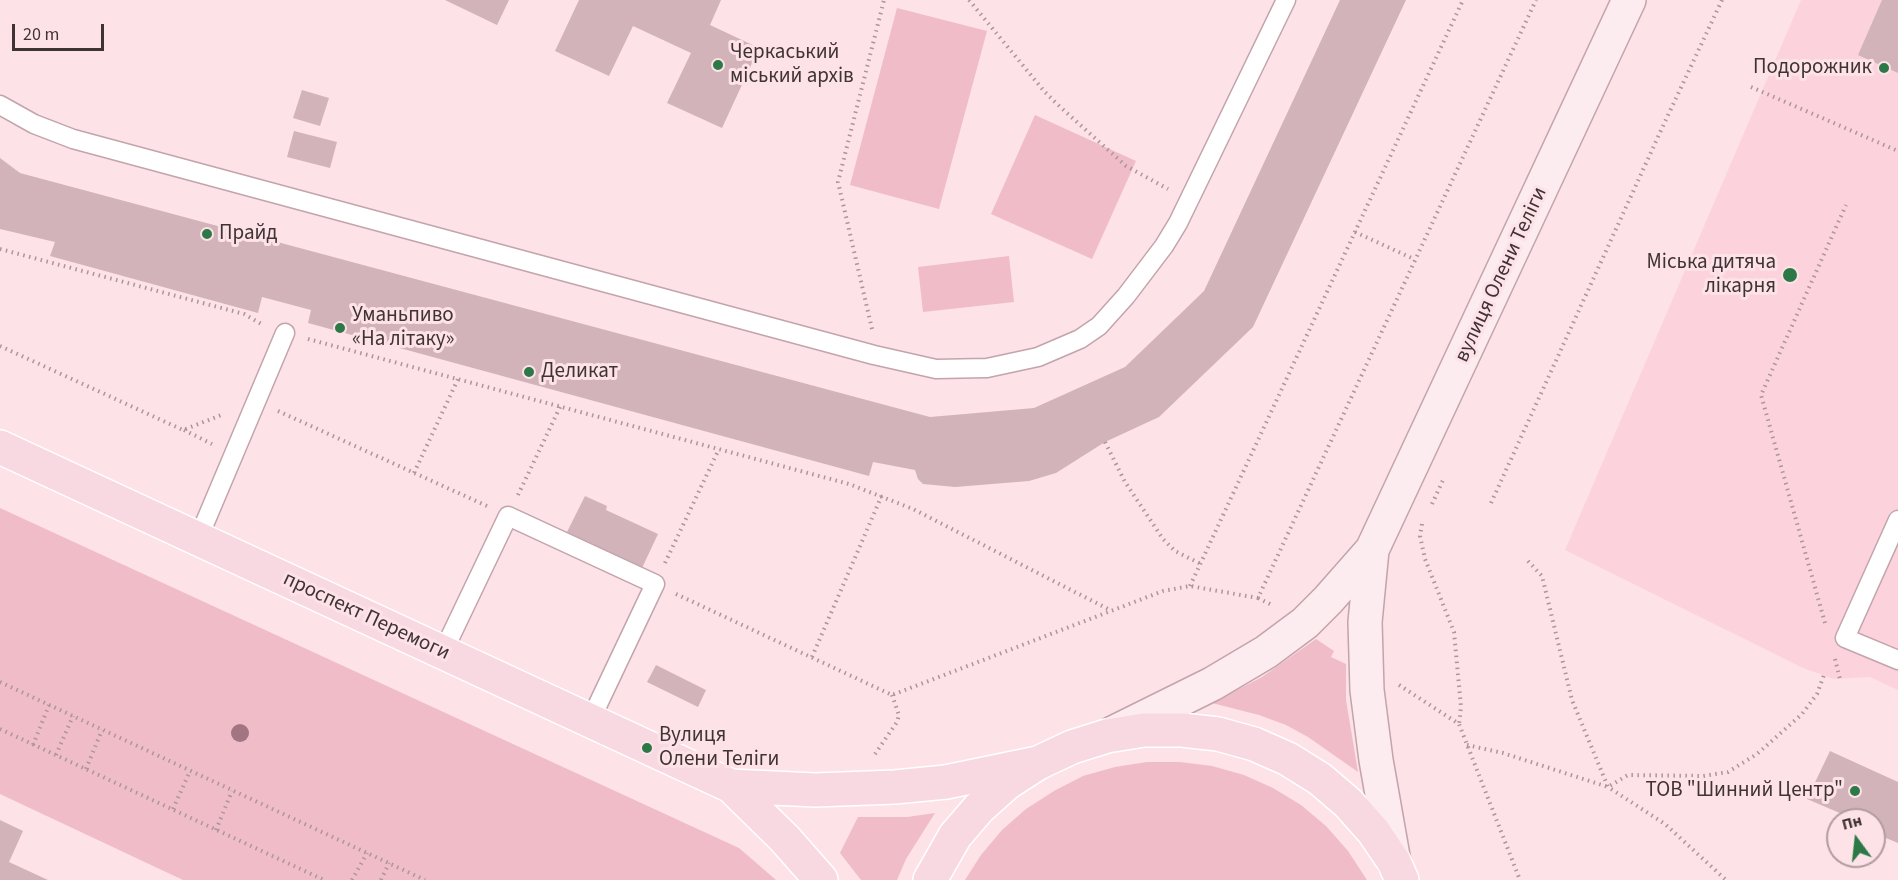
<!DOCTYPE html>
<html>
<head>
<meta charset="utf-8">
<style>
	body { margin:0 }
	#map { position:relative; width:1898px; height:880px; overflow:hidden; background:#fde2e8; font-family:"Source Sans 3",sans-serif }
	canvas { display:block }
	.north { position:absolute; left:1826px; top:808px; width:60px; height:60px; box-sizing:border-box; background:#fde2e8; border:2px solid #b19ca1; border-radius:50%; rotate:345deg; font-size:16px; font-weight:700; line-height:24px; text-align:center; color:#403336 }
	.north::after { content:''; display:block; margin:auto; width:21px; height:27px; background:#2c7847; clip-path:polygon(50% 0,100% 100%,50% 72%,0 100%) }
	.scale { position:absolute; left:12px; top:24px; width:92px; height:27px; box-sizing:border-box; border:3px solid #403336; border-top:0; padding-left:8px; font-size:18px; line-height:21px; white-space:nowrap; color:#403336; -webkit-text-stroke:4px #fde2e8; paint-order:stroke }
</style>
</head>
<body>
<div id="map">
<canvas width="1898" height="880"></canvas>
<div class="north">Пн</div>
<div class="scale">20 m</div>
</div>
<script>
const context = document.querySelector('canvas').getContext('2d');
context.lineJoin = 'round';
function fill(path, color) {
  context.fillStyle = color;
  context.fill(path, 'evenodd');
}
function poly(rows) {
  const path = new Path2D();
  for (const r of rows) {
    path.moveTo(r[0], r[1]);
    for (let i = 2; i < r.length; i += 2) path.lineTo(r[i], r[i + 1]);
  }
  return path;
}
function strokePath(path, color, width, dash) {
  context.strokeStyle = color;
  context.lineWidth = width;
  context.lineCap = dash ? 'butt' : 'round';
  context.setLineDash(dash || []);
  context.stroke(path);
}
function drawText(font, color, halo, rows, align = 'center') {
  context.font = font + ' "Source Sans 3",sans-serif';
  context.lineWidth = 6;
  context.setLineDash([]);
  context.textBaseline = 'middle';
  context.strokeStyle = halo;
  context.fillStyle = color;
  for (const [text, x, y, turn = 0] of rows) {
    context.save();
    context.translate(x, y);
    context.rotate((+turn || 0) * Math.PI / 180);
    context.textAlign = isNaN(turn) ? turn : align;
    if (halo) context.strokeText(text, 0, 0);
    context.fillText(text, 0, 0);
    context.restore();
  }
}
fill(poly([
	[1801,0,1898,0,1898,690,1870,677,1834,679,1803,668,1565,550]
]), '#fcd3dc');
fill(poly([
	[897,8,987,31,939,209,850,185],
	[1035,115,1136,161,1092,259,991,214],
	[1009,256,1014,302,923,312,918,267],
	[0,508,739,848,776,880,183,880,0,794],
	[1316,639,1334,651,1331,657,1346,664,1346,700,1358,772,1308,737,1286,725,1259,715,1212,703,1262,677],
	[1147,762,1180,762,1212,766,1244,775,1273,788,1301,805,1326,826,1348,851,1367,880,965,880,981,855,1002,830,1026,809,1054,791,1083,776,1115,767],
	[935,813,906,859,897,880,861,880,840,853,858,817,907,817]
]), '#f0bcc8');
fill(poly([
	[445,0,509,0,497,25],
	[579,0,721,0,710,25,759,48,722,128,667,103,691,53,633,26,609,76,555,51],
	[1340,0,1406,0,1253,327,1159,417,1105,442,1056,473,1029,481,955,487,923,484,918,479,915,470,873,462,869,476,308,323,311,310,262,297,258,313,50,256,55,242,0,229,0,158,20,173,930,417,1034,408,1125,367,1204,291],
	[1882,0,1898,0,1898,73,1858,55],
	[302,90,329,98,320,126,293,118],
	[294,131,337,142,330,168,287,157],
	[585,496,607,506,606,510,658,534,642,568,567,532],
	[656,665,706,690,698,707,647,682],
	[1830,751,1898,782,1898,843,1874,833,1874,820,1848,820,1849,817,1807,799],
	[0,820,23,831,9,862,48,880,0,880]
]), '#d2b3ba');
const lane = poly([
	[0,105,34,124,73,139,874,355,936,369,987,368,1038,357,1080,339,1099,326,1126,296,1164,246,1178,223,1286,0],
	[1898,520,1845,638,1898,660],
	[198,539,285,333],
	[443,652,508,516,655,584,590,721]
]);
const secondary = poly([
	[1372,550,1365,622,1367,690,1376,760,1394,862],
	[1113,733,1212,684,1266,652,1305,623,1328,600,1372,550,1629,0]
]);
const primary = poly([
	[0,447,731,786,815,790,895,787,946,782,1038,763],
	[731,786,785,839,821,880],
	[930,880,955,836,979,808,1007,783,1038,763,1072,747,1107,736,1144,730,1182,730,1218,734,1254,744,1288,759,1320,779,1348,803,1373,831,1394,862,1402,880]
]);
strokePath(lane, '#c3a4ab', 21);
strokePath(secondary, '#c3a4ab', 36);
strokePath(primary, '#fff', 36);
strokePath(poly([
	[969,0,1044,91,1057,104,1126,166,1168,189],
	[1751,87,1898,151],
	[1355,232,1414,259],
	[0,249,244,314,263,325],
	[872,329,838,182,884,0],
	[308,339,849,484,913,509,1110,610],
	[0,346,183,430,224,414],
	[278,411,487,506],
	[184,430,212,444],
	[1105,442,1125,482,1163,539,1175,551,1201,564],
	[414,473,458,379],
	[518,495,560,407],
	[1491,503,1663,126,1722,0],
	[1432,504,1443,480],
	[1422,524,1420,536,1425,559,1454,632,1461,707,1459,724],
	[1528,561,1542,576,1572,700,1608,787,1665,824,1726,880],
	[665,563,719,449],
	[1190,586,1463,0],
	[676,594,892,695,1163,591,1190,586,1258,598,1536,0],
	[1258,598,1274,606],
	[1825,623,1761,395,1846,205],
	[812,657,882,495],
	[1835,659,1840,679],
	[0,682,425,880],
	[1399,685,1459,724,1520,880],
	[0,729,324,880],
	[33,745,49,705],
	[1467,745,1503,753,1608,787,1628,775,1703,776,1728,772,1757,754,1802,714,1817,694,1824,675],
	[875,754,897,722,899,715,892,695],
	[56,755,73,716],
	[86,769,102,730],
	[173,809,190,771],
	[216,830,232,791],
	[352,880,367,853],
	[381,880,389,863]
]), '#ab969a', 4, [1.5, 4.5]);
strokePath(lane, '#fff', 18);
strokePath(secondary, '#fcecf0', 33);
strokePath(primary, '#f9d9e1', 33);
context.fillStyle = '#a37583';
for (const [x, y] of [
	[240,733]
]) {
  context.beginPath();
  context.arc(x, y, 9, 0, 2 * Math.PI);
  context.fill();
}
for (const [x, y, r, color] of [
	[718,65,6,"#2c7847"],
	[1884,68,6,"#2c7847"],
	[207,234,6,"#2c7847"],
	[1790,275,8,"#2c7847"],
	[340,328,6,"#2c7847"],
	[529,372,6,"#2c7847"],
	[647,748,6,"#2c7847"],
	[1855,791,6,"#2c7847"]
]) {
  const dot = new Path2D();
  dot.arc(x, y, r, 0, 2 * Math.PI);
  context.fillStyle = color;
  context.fill(dot);
  strokePath(dot, '#fde2e8', 2);
}
drawText('21px', '#403336', '#fde2e8', [
	["Черкаський",730,53],
	["міський архів",730,77],
	["Подорожник",1872,68,"right"],
	["Прайд",219,234],
	["Міська дитяча",1776,263,"right"],
	["лікарня",1776,287,"right"],
	["Уманьпиво",352,316],
	["«На літаку»",352,340],
	["Деликат",541,372],
	["Вулиця",659,736],
	["Олени Теліги",659,760],
	["ТОВ \"Шинний Центр\"",1843,791,"right"]
], 'left');
drawText('21px', '#403336', '#fde2e8', [
	["вулиця Олени Теліги",1502,275,-65],
	["проспект Перемоги",366,617,25]
]);
</script>
</body>
</html>
